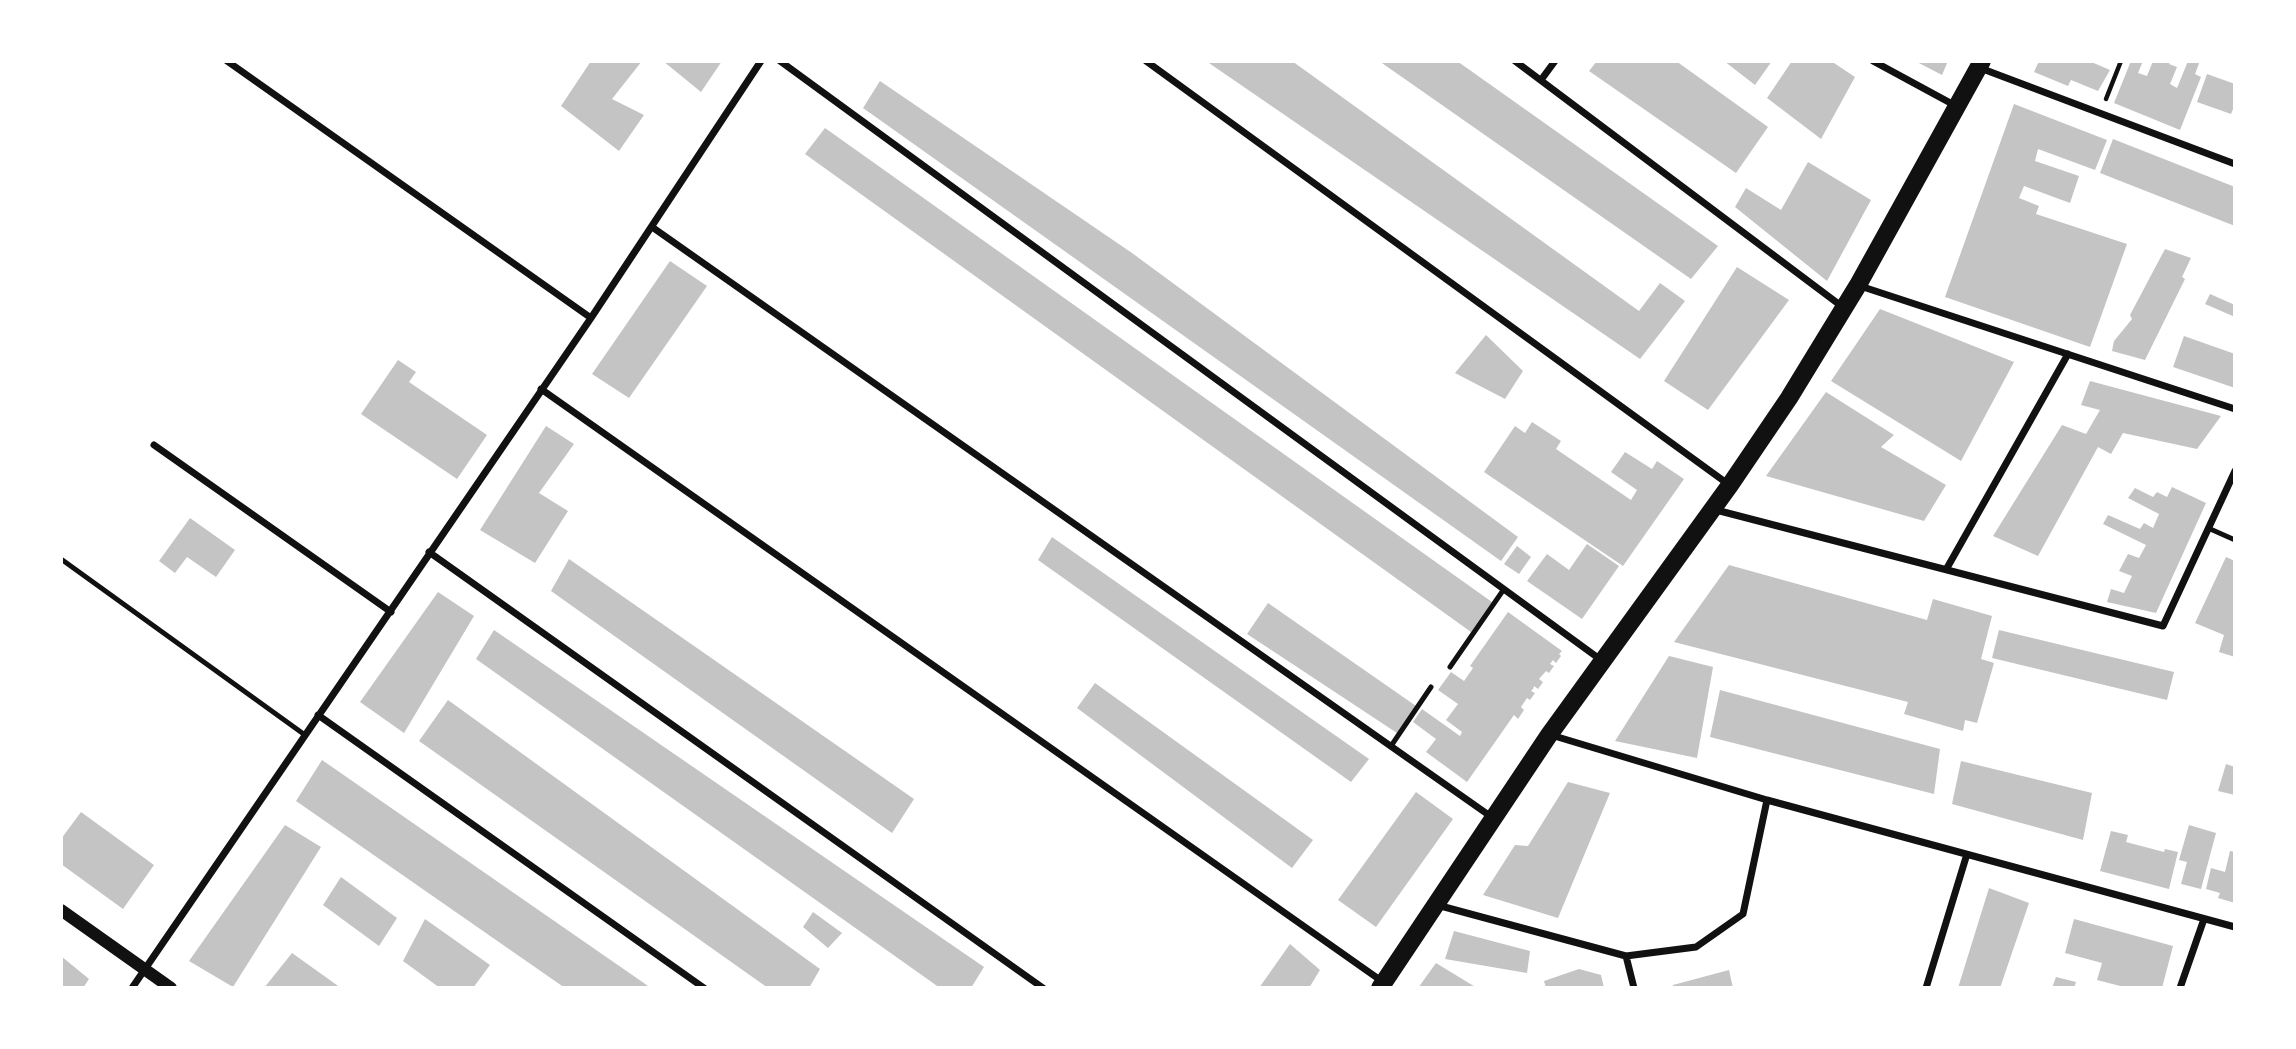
<!DOCTYPE html>
<html>
<head>
<meta charset="utf-8">
<style>
	body { margin:0 }
	#map { position:relative; width:2296px; height:1049px; overflow:hidden; background:#fff; font-family:Inter,sans-serif }
	canvas { display:block }
	.frame { position:absolute; inset:0; border:63px solid #fff; pointer-events:none }
</style>
</head>
<body>
<div id="map">
<canvas width="2296" height="1049"></canvas>
<div class="frame"></div>
</div>
<script>
const context = document.querySelector('canvas').getContext('2d');
context.lineJoin = 'round';
function fill(path, color) {
  context.fillStyle = color;
  context.fill(path, 'evenodd');
}
function poly(rows) {
  const path = new Path2D();
  for (const r of rows) {
    path.moveTo(r[0], r[1]);
    for (let i = 2; i < r.length; i += 2) path.lineTo(r[i], r[i + 1]);
  }
  return path;
}
function strokePath(path, color, width, dash) {
  context.strokeStyle = color;
  context.lineWidth = width;
  context.lineCap = dash ? 'butt' : 'round';
  context.setLineDash(dash || []);
  context.stroke(path);
}
fill(poly([
	[591,61,642,61,612,99,644,115,619,151,561,106],
	[663,61,722,61,701,92],
	[1206,61,1292,61,1639,311,1660,283,1685,301,1640,359],
	[1379,61,1457,61,1718,246,1691,279],
	[1597,61,1676,61,1768,127,1736,173,1589,71],
	[1724,61,1772,61,1755,85],
	[1792,61,1831,61,1855,77,1821,139,1767,98],
	[1915,61,1948,61,1942,75],
	[2039,61,2089,61,2110,70,2098,91,2071,80,2068,86,2034,72],
	[2131,61,2143,61,2138,73,2147,76,2153,61,2171,61,2169,64,2177,67,2170,84,2177,88,2188,61,2200,61,2195,74,2201,77,2180,130,2114,103],
	[2207,74,2235,84,2235,104,2231,114,2197,102],
	[880,81,1132,253,1518,537,1501,561,863,108],
	[2014,104,2107,140,2095,170,2038,149,2035,161,2079,176,2070,203,2024,186,2019,198,2039,206,2036,214,2127,244,2090,347,1945,297],
	[825,128,1492,602,1471,632,805,154],
	[2113,139,2235,187,2235,226,2100,173],
	[1808,162,1871,200,1827,281,1735,207,1746,188,1781,210],
	[2165,249,2191,258,2182,277,2185,279,2145,360,2112,351,2114,341,2132,319,2130,315],
	[670,261,707,286,629,398,592,374],
	[1737,267,1789,300,1708,410,1664,381],
	[2210,294,2235,305,2235,317,2205,304],
	[1880,309,2014,362,1961,461,1831,381],
	[1486,335,1523,371,1505,399,1455,373],
	[2184,336,2235,354,2235,388,2173,367],
	[398,360,416,372,409,382,487,435,457,479,361,414],
	[2090,381,2221,416,2197,449,2123,433,2111,454,2098,447,2038,556,1993,536,2062,425,2086,434,2100,410,2081,405],
	[1826,392,1894,435,1881,447,1946,485,1924,521,1766,476],
	[1532,422,1561,441,1556,449,1631,500,1637,490,1611,472,1625,452,1652,469,1657,461,1684,479,1623,566,1484,472,1515,426,1525,433],
	[546,426,574,444,539,493,568,511,535,563,480,530],
	[2172,487,2206,503,2156,613,2107,602,2111,589,2124,593,2132,576,2119,571,2128,554,2139,558,2146,545,2103,524,2108,515,2140,529,2144,523,2153,528,2159,514,2128,498,2135,488,2153,497,2157,492,2167,497],
	[190,518,235,550,216,577,187,557,175,573,159,561],
	[1052,537,1369,759,1351,782,1038,560],
	[1587,544,1619,566,1582,619,1527,581,1547,554,1569,570],
	[1517,546,1531,557,1519,574,1504,564],
	[2226,557,2235,561,2235,657,2219,652,2224,635,2195,623],
	[569,559,914,799,892,833,551,591],
	[1729,565,1927,620,1933,599,1992,616,1981,659,1994,663,1977,723,1965,720,1963,731,1904,714,1908,702,1674,642],
	[438,592,474,616,404,733,360,702],
	[1268,603,1416,706,1397,733,1247,634],
	[1508,612,1562,651,1559,654,1561,656,1556,663,1553,660,1550,664,1554,666,1549,673,1546,671,1539,679,1543,682,1538,689,1534,686,1533,689,1531,691,1535,693,1530,700,1527,698,1521,707,1524,710,1518,719,1514,715,1467,782,1426,752,1436,739,1413,722,1422,709,1460,736,1462,732,1446,720,1458,704,1438,690,1451,672,1464,681,1473,668,1470,666],
	[494,630,984,967,971,988,940,988,476,659],
	[1999,630,2174,672,2167,700,1992,658],
	[1669,656,1713,667,1697,758,1615,741],
	[1095,683,1313,840,1292,868,1077,708],
	[1720,690,1940,749,1934,794,1710,737],
	[448,700,820,969,809,988,768,988,419,741],
	[322,760,651,988,565,988,296,801],
	[1961,761,2092,793,2083,840,1952,804],
	[2226,764,2235,767,2235,795,2218,791],
	[1568,782,1610,793,1558,918,1483,895,1515,845,1528,846],
	[1416,792,1453,819,1376,927,1338,900],
	[81,812,154,865,123,909,61,864,61,839],
	[285,825,321,847,233,987,189,961],
	[2189,825,2216,833,2201,889,2181,884,2187,862,2179,860],
	[2111,831,2128,835,2126,842,2164,852,2165,849,2178,852,2169,889,2100,871],
	[2230,851,2235,852,2235,903,2218,898,2220,893,2206,889,2211,868,2225,872],
	[341,877,397,918,379,946,323,905],
	[1989,888,2029,903,2000,988,1958,988],
	[813,912,842,933,828,948,803,927],
	[425,919,490,965,473,988,440,988,403,961],
	[2074,919,2173,946,2162,988,2128,988,2097,980,2102,963,2065,953],
	[1454,931,1530,951,1527,973,1445,959],
	[1290,944,1320,970,1309,988,1259,988],
	[292,953,341,988,264,988],
	[61,956,89,979,83,988,61,988],
	[1436,963,1477,988,1418,988],
	[1579,969,1601,975,1604,988,1546,988,1544,981],
	[1729,970,1733,988,1673,988,1673,985],
	[2056,977,2076,982,2074,988,2052,988]
]), '#c4c4c4');
strokePath(poly([
	[2106,99,2121,61]
]), '#111', 4.5);
strokePath(poly([
	[2208,528,2235,540],
	[61,559,305,735],
	[1450,667,1504,589],
	[1391,746,1431,687]
]), '#111', 5);
strokePath(poly([
	[227,61,591,318],
	[780,61,1601,660],
	[1146,61,1728,484],
	[1515,61,1844,308],
	[1873,61,1956,106],
	[1980,68,2235,164],
	[1541,80,1555,61],
	[652,227,1493,818],
	[1860,286,2235,409],
	[541,389,1383,982],
	[154,445,391,612],
	[1716,510,2163,626,2235,471],
	[429,552,1043,988],
	[1947,568,2068,354],
	[318,715,704,988],
	[1551,735,1767,800,2235,927],
	[1437,905,1626,956,1696,947,1743,914,1767,800],
	[1626,956,1634,988],
	[132,988,591,318,761,61],
	[1926,988,1967,854],
	[2180,988,2204,919]
]), '#111', 7);
strokePath(poly([
	[61,910,171,988]
]), '#111', 12);
strokePath(poly([
	[1380,988,1549,735,1730,485,1789,398,1858,285,1982,61]
]), '#111', 18);
</script>
</body>
</html>
